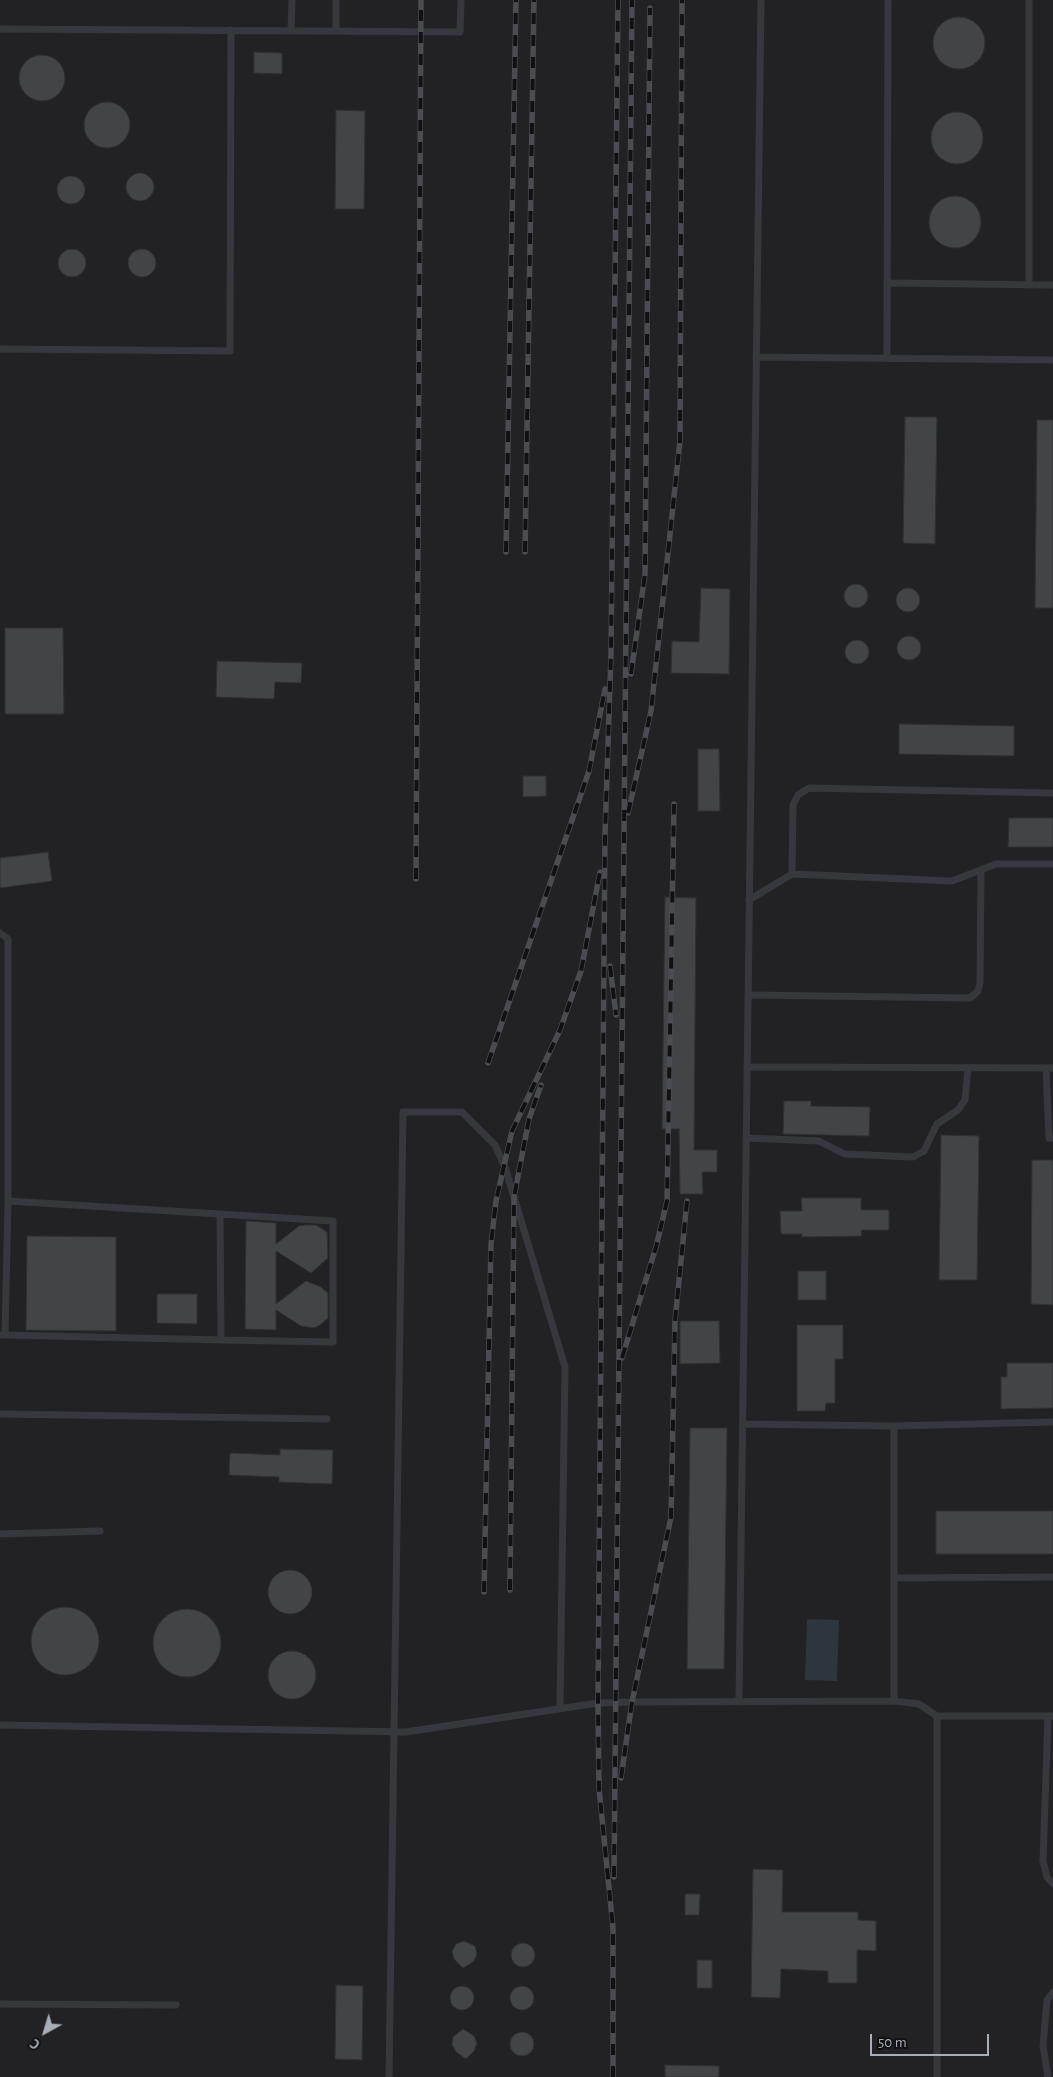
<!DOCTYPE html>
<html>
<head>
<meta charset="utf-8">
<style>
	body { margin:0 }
	#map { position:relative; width:1053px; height:2077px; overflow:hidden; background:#161618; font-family:"Alegreya Sans",sans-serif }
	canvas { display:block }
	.north { position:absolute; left:20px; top:2007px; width:50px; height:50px; -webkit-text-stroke:4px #111113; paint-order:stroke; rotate:219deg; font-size:14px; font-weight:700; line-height:20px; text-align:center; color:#a8aeb8 }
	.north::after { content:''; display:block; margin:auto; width:18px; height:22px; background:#a8aeb8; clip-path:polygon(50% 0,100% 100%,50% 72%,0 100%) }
	.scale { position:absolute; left:870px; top:2034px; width:119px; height:22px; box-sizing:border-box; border:2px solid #a8aeb8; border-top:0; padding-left:6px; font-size:15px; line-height:18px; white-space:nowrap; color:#a8aeb8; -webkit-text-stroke:4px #111113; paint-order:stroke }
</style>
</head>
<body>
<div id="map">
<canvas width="1053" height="2077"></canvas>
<div class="north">С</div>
<div class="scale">50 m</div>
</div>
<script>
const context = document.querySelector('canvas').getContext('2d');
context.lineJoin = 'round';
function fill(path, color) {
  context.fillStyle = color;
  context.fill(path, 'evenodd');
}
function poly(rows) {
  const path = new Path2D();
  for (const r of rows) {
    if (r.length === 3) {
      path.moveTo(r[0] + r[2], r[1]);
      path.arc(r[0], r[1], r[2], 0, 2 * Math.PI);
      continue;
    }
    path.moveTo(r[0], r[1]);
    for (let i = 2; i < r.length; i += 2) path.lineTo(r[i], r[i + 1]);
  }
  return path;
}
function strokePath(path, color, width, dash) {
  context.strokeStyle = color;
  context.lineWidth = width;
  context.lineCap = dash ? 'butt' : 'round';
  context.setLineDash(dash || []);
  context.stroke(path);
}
fill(poly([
	[0,0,1053,0,1053,2077,0,2077]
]), '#222225');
fill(poly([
	[807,1619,839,1620,837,1681,805,1680]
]), '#2c363c');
const building = poly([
	[959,43,26],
	[254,52,282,53,282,74,254,73,254,52],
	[42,78,23],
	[107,125,23],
	[336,110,365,111,364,209,335,209,336,110],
	[957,138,26],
	[140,187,14],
	[71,190,14],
	[955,222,26],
	[72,263,14],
	[142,263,14],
	[905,417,937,417,935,544,903,543,905,417],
	[1037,420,1053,420,1053,608,1035,608,1037,420],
	[856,596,12],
	[908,600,12],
	[701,588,730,589,729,674,671,673,672,641,699,642,701,588],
	[5,628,63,628,64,714,5,714,5,628],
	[909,648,12],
	[857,652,12],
	[217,661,302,663,301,683,275,682,274,699,216,697,217,661],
	[899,724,1014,726,1014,756,899,754,899,724],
	[698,749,719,749,720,811,698,811,698,749],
	[523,776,546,776,546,796,523,797,523,776],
	[1009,818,1053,818,1053,847,1008,847,1009,818],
	[48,852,52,881,0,888,0,858,48,852],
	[665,897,696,898,694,1150,717,1150,717,1172,702,1172,703,1194,680,1194,679,1129,662,1129,665,897],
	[784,1101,811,1101,811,1106,870,1107,869,1136,783,1134,784,1101],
	[941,1135,979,1136,977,1280,939,1280,941,1135],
	[1032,1160,1053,1160,1053,1305,1031,1304,1032,1160],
	[801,1198,861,1198,861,1210,889,1210,889,1230,861,1230,862,1236,802,1237,802,1234,781,1234,780,1211,802,1211,801,1198],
	[246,1221,276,1223,276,1244,299,1226,305,1225,316,1225,327,1232,328,1258,311,1273,276,1251,276,1304,306,1281,321,1287,328,1293,328,1318,320,1325,314,1328,301,1326,276,1310,276,1330,245,1329,246,1221],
	[27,1236,116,1237,116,1331,26,1330,27,1236],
	[798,1271,826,1271,826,1300,798,1300,798,1271],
	[157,1294,197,1294,197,1324,157,1323,157,1294],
	[680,1321,719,1321,720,1363,680,1364,680,1321],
	[797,1325,843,1325,843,1359,835,1359,835,1403,826,1403,825,1411,797,1411,797,1325],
	[1007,1363,1053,1363,1053,1408,1001,1409,1001,1377,1007,1377,1007,1363],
	[690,1428,727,1428,724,1669,687,1669,690,1428],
	[280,1449,333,1450,332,1484,279,1482,279,1477,229,1475,230,1453,280,1455,280,1449],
	[936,1511,1053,1511,1053,1554,936,1554,936,1511],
	[290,1592,22],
	[65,1641,34],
	[187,1643,34],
	[292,1675,24],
	[753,1869,783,1870,782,1912,858,1912,858,1920,876,1921,876,1951,857,1950,857,1983,828,1983,828,1971,781,1969,780,1998,751,1997,753,1869],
	[685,1894,700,1894,699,1915,685,1915,685,1894],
	[464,1941,475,1946,477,1954,474,1961,463,1968,454,1959,452,1951,456,1944,464,1941],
	[523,1955,12],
	[697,1960,712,1960,712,1988,697,1988,697,1960],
	[336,1985,363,1986,362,2060,335,2059,336,1985],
	[522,1998,12],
	[462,1998,12],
	[463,2029,474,2036,477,2043,474,2051,466,2059,456,2052,452,2045,453,2037,463,2029],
	[522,2044,12],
	[665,2065,719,2066,719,2077,665,2077,665,2065]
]);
fill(building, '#424448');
strokePath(building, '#303034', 1);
strokePath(poly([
	[0,29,460,32,461,0],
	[291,31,292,0],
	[336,31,336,0],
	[887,283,1053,285],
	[1029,285,1029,0],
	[0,349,230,351,231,30],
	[756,357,1053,360],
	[887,358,888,0],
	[792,874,793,805,798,795,809,788,1053,793],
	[749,900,792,874,952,881,996,864,1053,864],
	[0,933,8,939,8,1201],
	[748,995,970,998,978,991,980,983,981,870],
	[747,1067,1053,1068],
	[1046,1068,1049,1138,1053,1138],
	[746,1138,819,1141,844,1154,913,1157,924,1151,937,1124,958,1110,965,1100,968,1068],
	[220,1215,221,1340],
	[0,1335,5,1335,221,1340,333,1342,333,1221,8,1201,5,1335],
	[0,1414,327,1419],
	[743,1424,894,1426,894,1701],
	[894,1426,1053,1422],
	[0,1534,100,1531],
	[894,1578,1053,1577],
	[739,1702,761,0],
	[937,1716,937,2077],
	[1048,1716,1043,1861,1047,1877,1053,1884],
	[0,1725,406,1732,598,1703,632,1702,894,1701,919,1704,937,1716,1053,1716],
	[0,2004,176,2005],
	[389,2077,403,1112,462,1112,495,1145,505,1167,565,1367,560,1709],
	[1048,2077,1043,2046,1047,2000,1053,1992]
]), '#37383d', 7);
const rail = poly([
	[506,552,516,0],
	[525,552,534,0],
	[631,674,645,574,650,8],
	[628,813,651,711,680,441,682,0],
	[416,879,421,0],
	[610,966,616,1015],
	[488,1063,589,771,605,689],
	[622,1358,656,1247,667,1201,674,804],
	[510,1590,514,1197,529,1119,541,1085],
	[484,1592,491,1244,496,1201,512,1131,560,1030,581,971,600,872],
	[621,1778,632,1702,671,1517,675,1321,687,1201],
	[614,1877,632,0],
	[613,2077,613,1928,599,1788,598,1703,605,835,611,654,618,0]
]);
strokePath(rail, '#4a4c52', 5.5);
strokePath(rail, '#111113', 4, [11]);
</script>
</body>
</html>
